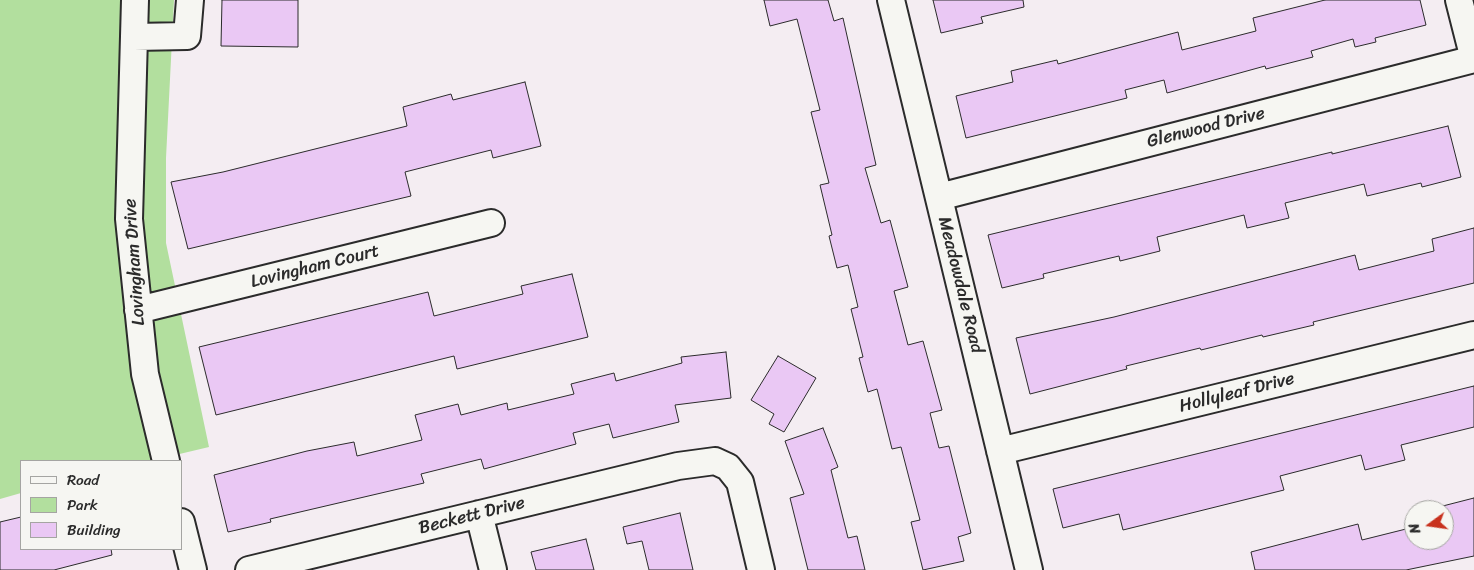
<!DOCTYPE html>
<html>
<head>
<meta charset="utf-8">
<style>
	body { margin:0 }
	#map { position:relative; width:1474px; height:570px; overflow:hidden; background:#f4edf2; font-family:Sriracha,sans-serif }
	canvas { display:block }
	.legend { position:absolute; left:20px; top:460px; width:162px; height:90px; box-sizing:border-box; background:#f6f6f2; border:1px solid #a5a5a2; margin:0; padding:6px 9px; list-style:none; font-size:15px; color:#2b2b2b }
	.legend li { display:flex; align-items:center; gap:10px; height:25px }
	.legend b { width:25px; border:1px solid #a5a5a2 }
	.north { position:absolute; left:1404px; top:500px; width:50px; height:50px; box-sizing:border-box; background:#f6f6f2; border:1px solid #a5a5a2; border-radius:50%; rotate:256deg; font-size:14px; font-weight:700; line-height:20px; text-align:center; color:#2b2b2b }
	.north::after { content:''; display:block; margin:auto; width:18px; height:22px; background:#c8321e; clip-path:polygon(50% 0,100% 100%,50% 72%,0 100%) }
</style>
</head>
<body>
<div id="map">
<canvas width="1474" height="570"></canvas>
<ul class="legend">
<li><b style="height:6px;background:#f6f6f2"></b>Road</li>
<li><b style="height:14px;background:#b2df9e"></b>Park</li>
<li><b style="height:14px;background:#eac8f4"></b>Building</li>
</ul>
<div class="north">N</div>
</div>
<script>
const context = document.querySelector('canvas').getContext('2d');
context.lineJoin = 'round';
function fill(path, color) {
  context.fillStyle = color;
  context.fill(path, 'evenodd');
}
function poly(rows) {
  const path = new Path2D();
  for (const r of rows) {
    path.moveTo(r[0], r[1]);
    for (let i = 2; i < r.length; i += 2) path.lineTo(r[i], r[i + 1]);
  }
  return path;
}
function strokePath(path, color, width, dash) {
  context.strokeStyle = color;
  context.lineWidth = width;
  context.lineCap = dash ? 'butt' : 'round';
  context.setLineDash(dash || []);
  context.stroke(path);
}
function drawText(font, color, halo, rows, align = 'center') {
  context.font = font + ' Sriracha,sans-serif';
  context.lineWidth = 4;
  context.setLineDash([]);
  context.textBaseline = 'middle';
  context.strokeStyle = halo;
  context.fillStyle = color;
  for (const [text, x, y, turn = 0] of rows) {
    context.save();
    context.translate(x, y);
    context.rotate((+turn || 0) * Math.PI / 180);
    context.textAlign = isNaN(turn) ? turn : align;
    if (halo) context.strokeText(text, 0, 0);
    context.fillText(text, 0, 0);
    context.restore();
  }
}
fill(poly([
	[0,0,174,0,166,158,166,243,209,447,150,461,21,461,21,493,0,499]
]), '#b2df9e');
const building = poly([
	[222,0,298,0,298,47,221,46,222,0],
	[764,0,828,0,834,21,843,18,876,165,865,168,881,223,890,220,908,287,894,291,908,345,923,341,942,410,930,413,939,448,949,446,971,533,958,537,964,561,923,570,911,522,920,520,901,447,892,449,877,389,868,392,859,358,863,357,851,309,858,307,848,265,837,268,829,236,832,235,820,185,829,183,811,112,820,110,797,19,770,26,764,0],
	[933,0,1023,0,1024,7,981,17,983,23,941,33,933,0],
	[1325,0,1420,0,1426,25,1375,38,1376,42,1355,47,1353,39,1311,51,1313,57,1266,69,1265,66,1167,93,1164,80,1125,90,1127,98,966,138,956,96,1013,82,1011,71,1057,60,1058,64,1178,32,1182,50,1256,31,1253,18,1325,0],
	[525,82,541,146,493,158,491,150,405,172,411,196,188,249,171,182,223,172,407,126,403,107,451,94,453,100,525,82],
	[1448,126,1461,177,1422,187,1421,183,1367,196,1364,184,1285,203,1289,218,1247,228,1244,215,1157,237,1160,251,1120,261,1119,256,1043,274,1044,278,1002,288,988,235,1332,152,1332,154,1448,126],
	[1474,228,1474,283,1313,322,1314,325,1263,337,1262,335,1201,350,1200,348,1126,366,1127,369,1030,394,1016,338,1114,317,1355,255,1359,270,1434,251,1432,239,1474,228],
	[572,274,588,337,457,369,454,356,216,415,199,347,428,292,434,316,523,294,521,286,572,274],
	[726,352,731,398,675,405,679,422,613,438,609,424,573,433,576,444,484,469,481,459,421,474,424,483,270,519,271,522,228,532,214,475,307,451,354,442,357,456,422,440,415,415,458,404,461,415,507,403,508,410,574,394,571,384,614,373,616,381,682,363,681,357,726,352],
	[778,356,816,378,784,432,769,424,774,414,751,400,778,356],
	[1474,386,1474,427,1401,445,1405,460,1365,470,1361,455,1280,476,1284,490,1123,530,1119,514,1063,528,1053,489,1474,386],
	[823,428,838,467,831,470,848,538,857,536,865,570,808,570,790,498,804,494,785,441,823,428],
	[1474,498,1474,556,1406,570,1255,570,1251,552,1358,524,1362,540,1414,527,1414,540,1444,540,1444,510,1435,510,1435,508,1474,498],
	[680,513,693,570,649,570,642,541,627,544,623,527,680,513],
	[21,517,21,549,111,549,112,555,54,570,0,570,0,522,21,517],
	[586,539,594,570,536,570,531,552,586,539]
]);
fill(building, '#eac8f4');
strokePath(building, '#2b2b2b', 1);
const minor = poly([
	[135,0,129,219,145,374,166,461],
	[891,0,1029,570],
	[1459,0,1474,59],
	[134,37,187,36,190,0],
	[939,197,1474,59],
	[138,310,491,223],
	[1000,451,1474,335],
	[479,514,493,570],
	[181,522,193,570],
	[249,570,678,466,715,461,728,467,740,482,761,570]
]);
strokePath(minor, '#2b2b2b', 30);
strokePath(minor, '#f6f6f2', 26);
drawText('18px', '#2b2b2b', '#f6f6f2', [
	["Glenwood Drive",1206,128,-14],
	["Lovingham Drive",135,262,-94],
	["Lovingham Court",315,267,-14],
	["Meadowdale Road",960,285,76],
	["Hollyleaf Drive",1237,393,-14],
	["Beckett Drive",472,516,-14]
]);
</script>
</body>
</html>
